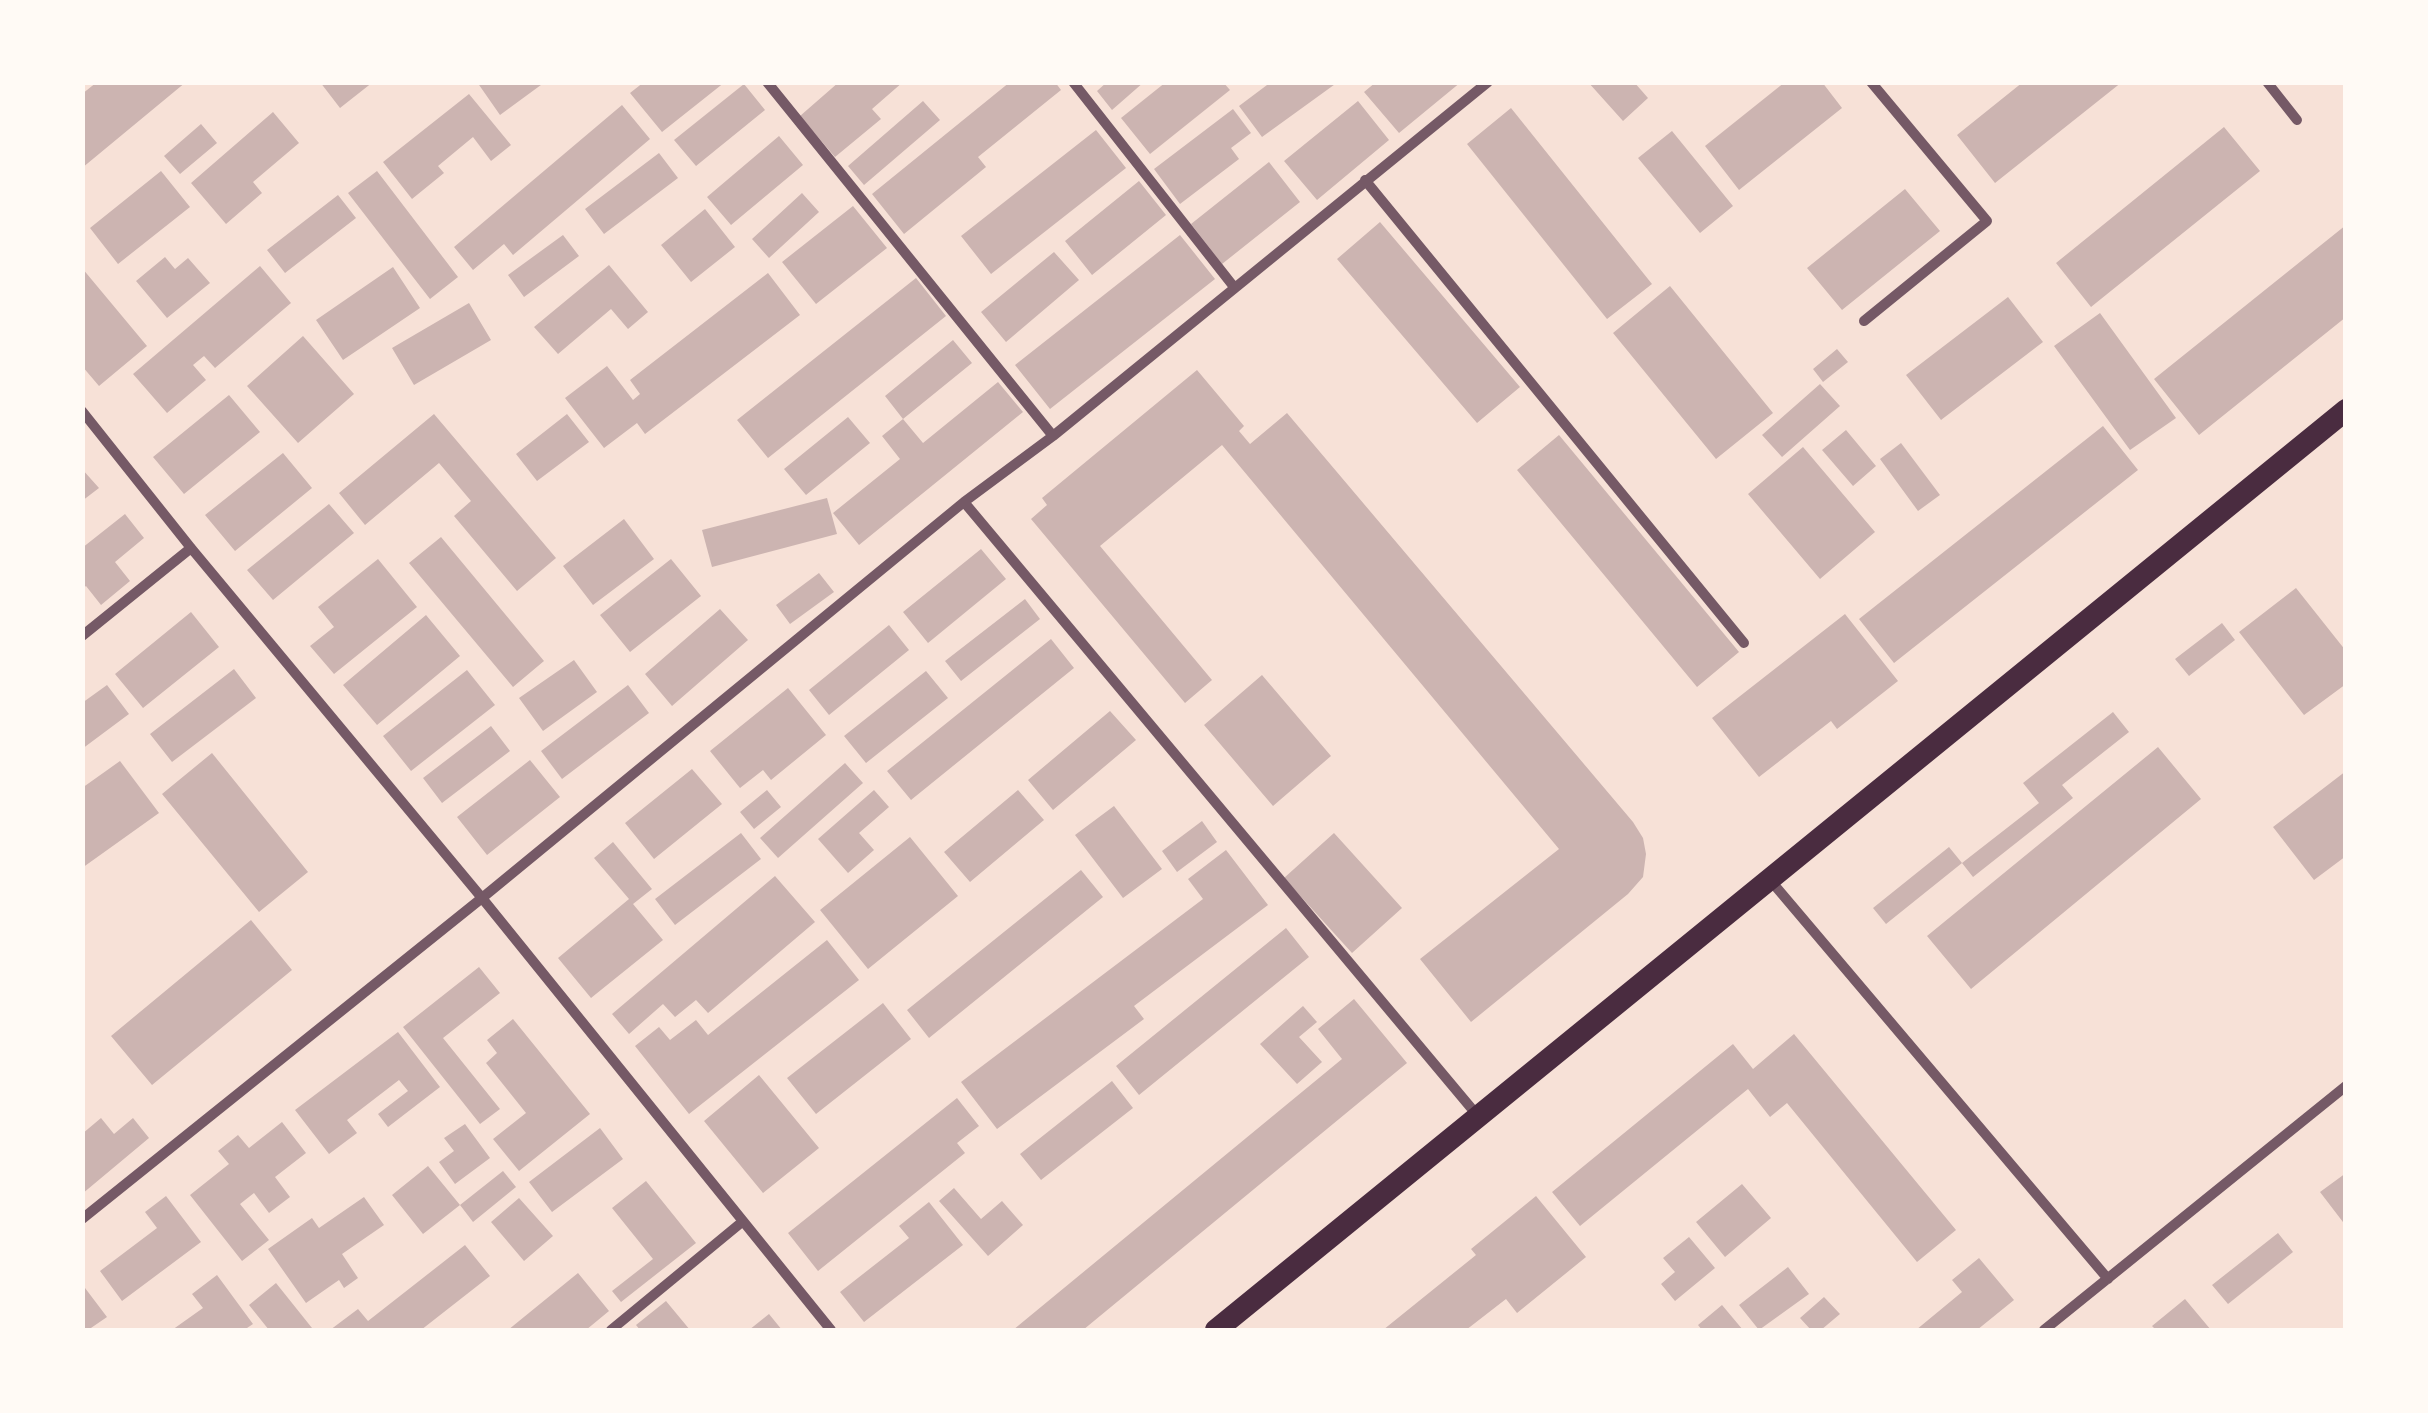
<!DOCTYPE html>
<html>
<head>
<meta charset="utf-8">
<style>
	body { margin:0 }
	#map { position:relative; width:2428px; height:1413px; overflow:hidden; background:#f7e1d7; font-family:"Varela Round",sans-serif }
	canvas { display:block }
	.frame { position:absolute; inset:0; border:85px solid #fffaf5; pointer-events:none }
</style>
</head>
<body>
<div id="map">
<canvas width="2428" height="1413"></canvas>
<div class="frame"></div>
</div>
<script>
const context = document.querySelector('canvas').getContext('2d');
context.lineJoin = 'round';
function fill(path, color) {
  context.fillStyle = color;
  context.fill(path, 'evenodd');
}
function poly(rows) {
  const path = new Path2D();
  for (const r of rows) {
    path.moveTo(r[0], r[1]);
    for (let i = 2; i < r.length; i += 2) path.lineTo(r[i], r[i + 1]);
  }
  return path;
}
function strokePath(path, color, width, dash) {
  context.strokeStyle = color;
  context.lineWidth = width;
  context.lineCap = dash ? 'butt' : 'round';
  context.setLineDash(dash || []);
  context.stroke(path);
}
fill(poly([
	[97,82,186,82,82,168,82,94],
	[320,82,373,82,340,108],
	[477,82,545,82,500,115],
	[644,82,725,82,662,132,630,93],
	[839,82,903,82,872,109,881,119,835,157,800,116],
	[1010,82,1055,82,1061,90,978,157,986,167,904,234,872,194],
	[1107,82,1144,82,1112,110,1097,91],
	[1166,82,1223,82,1230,90,1150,154,1121,118],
	[1271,82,1338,82,1262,137,1239,106],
	[1376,82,1461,82,1399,133,1364,92],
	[1588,82,1634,82,1648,98,1623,121],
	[1785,82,1822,82,1842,108,1739,190,1705,146],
	[2023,82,2122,82,1995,183,1957,135],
	[744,84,765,110,696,166,674,140],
	[469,94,511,145,491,161,473,137,438,166,444,173,412,199,383,162],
	[923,101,940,120,864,185,848,166],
	[1358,101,1389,140,1317,200,1284,161],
	[622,105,650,139,513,255,504,244,473,270,454,247],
	[1511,108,1652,284,1607,319,1467,144],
	[1233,109,1251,133,1231,148,1239,159,1180,204,1154,169],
	[273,112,299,143,253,182,262,193,226,224,191,183],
	[201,124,217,143,180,174,164,156],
	[2224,127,2260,171,2091,307,2056,263],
	[1096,130,1126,168,991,274,961,236],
	[1672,131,1733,206,1700,233,1638,158],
	[779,136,803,165,731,225,707,197],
	[659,153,678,178,604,234,585,209],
	[1269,162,1300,202,1222,264,1191,224],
	[161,171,190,207,118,264,90,228],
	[377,171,458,277,430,299,348,193],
	[1139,181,1166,215,1092,275,1065,241],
	[1905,189,1940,231,1842,310,1807,268],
	[802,193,819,212,769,258,752,239],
	[338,195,356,218,285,273,267,250],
	[853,206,887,248,816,304,782,262],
	[705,209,735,247,691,282,661,245],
	[1380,222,1520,387,1477,423,1337,259],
	[2346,225,2346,317,2199,435,2154,379],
	[563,235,579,256,524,297,508,275],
	[1180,235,1215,279,1050,409,1015,365],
	[1054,252,1079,280,1006,342,981,312],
	[165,257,175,269,188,258,210,283,167,318,136,281],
	[609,265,648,312,628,329,611,309,558,354,534,327],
	[260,266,291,303,215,368,204,356,193,365,206,380,167,413,133,374],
	[393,267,420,308,343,360,316,320],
	[82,268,147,346,99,386,82,366],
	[768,273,800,315,645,434,637,423,604,448,565,398,607,366,633,400,640,394,630,380],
	[916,278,946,316,768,458,737,420],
	[1670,286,1773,413,1716,459,1613,333],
	[2008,297,2043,342,1941,420,1906,375],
	[469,303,491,340,414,385,392,348],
	[2100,313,2176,418,2130,450,2054,346],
	[303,336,354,394,298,443,247,386],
	[953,340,972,363,903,419,885,396],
	[1837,349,1848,362,1823,382,1813,369],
	[1197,370,1244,426,1239,431,1250,444,1287,413,1633,822,1643,838,1646,854,1643,877,1628,894,1471,1022,1420,959,1559,849,1222,445,1100,546,1212,680,1185,703,1031,519,1047,505,1042,498],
	[998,382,1023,412,859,545,833,513,900,459,882,436,903,419,923,443],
	[1820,384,1840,406,1782,457,1762,435],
	[229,395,260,432,184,494,153,457],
	[434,414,556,558,517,591,454,516,471,501,439,463,365,525,339,493],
	[567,414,589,442,537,481,516,454],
	[848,417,870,443,806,495,784,469],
	[2103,426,2138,470,1894,663,1859,619],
	[1846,430,1876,466,1853,486,1822,450],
	[1559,435,1739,652,1697,687,1517,470],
	[1901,443,1940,495,1918,511,1880,459],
	[1803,447,1875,532,1820,579,1748,494],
	[283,453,312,488,235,551,205,515],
	[82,469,99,488,82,501],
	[827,498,837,534,712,567,702,530],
	[329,504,354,533,273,600,247,570],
	[125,514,144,538,115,562,130,581,101,605,86,586,82,589,82,548],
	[624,519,654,559,593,605,563,566],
	[441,537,544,661,513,687,409,563],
	[981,549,1006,579,928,643,903,612],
	[378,559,417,607,334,674,310,646,334,627,318,607],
	[671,559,701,596,630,652,600,615],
	[819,573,834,592,790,624,776,605],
	[2296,588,2346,651,2346,684,2304,715,2239,632],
	[1025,599,1040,619,961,681,945,661],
	[720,609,748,640,672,706,645,674],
	[191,612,219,647,143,708,115,674],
	[1845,614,1898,681,1837,729,1831,721,1759,777,1712,718],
	[426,615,460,656,377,725,343,685],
	[2222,623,2235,640,2189,676,2175,659],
	[889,625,909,650,829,715,809,690],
	[1051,639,1074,668,911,800,887,771],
	[574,660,597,692,543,731,519,698],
	[234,669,256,698,172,762,150,734],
	[467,670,495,705,411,771,383,736],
	[926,671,948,698,866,763,844,736],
	[1262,675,1331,756,1273,806,1204,725],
	[107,685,129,714,82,749,82,703],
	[628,685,649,713,562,779,541,751],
	[788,688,826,735,771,780,763,770,740,788,710,751],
	[1110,711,1136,740,1053,810,1028,780],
	[2113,712,2129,732,2062,785,2073,798,1973,877,1962,863,2039,803,2023,783],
	[491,726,510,751,442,803,423,778],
	[2158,747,2201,799,1971,989,1927,936],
	[212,753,308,872,259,912,162,794],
	[530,760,560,797,487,855,457,817],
	[120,761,159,813,82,868,82,788],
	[845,763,863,783,778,858,760,838],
	[692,769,722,804,654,859,625,823],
	[2346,771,2346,856,2314,880,2273,827],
	[767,790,781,807,754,829,740,812],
	[874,790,889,807,859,833,874,850,848,873,818,839],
	[1018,790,1044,820,970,882,944,852],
	[1114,806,1162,869,1123,898,1075,835],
	[1202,821,1217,842,1177,872,1162,851],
	[741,833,761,859,675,925,655,899],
	[1334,833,1402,908,1352,953,1284,878],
	[910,837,958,896,868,969,820,910],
	[613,842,652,889,633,904,663,940,591,998,558,958,629,899,594,858],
	[1949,847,1962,863,1886,924,1873,908],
	[1226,850,1268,905,1134,1006,1144,1019,997,1129,961,1082,1203,899,1188,879],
	[1081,870,1103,897,929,1038,907,1010],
	[775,876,815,922,708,1013,696,1000,675,1017,663,1004,629,1034,612,1014],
	[251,920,292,970,152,1085,111,1036],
	[1286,928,1309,957,1139,1095,1116,1066],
	[827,940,859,980,689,1114,635,1046,659,1027,670,1040,696,1020,708,1035],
	[479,967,500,993,443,1038,500,1109,480,1124,403,1027],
	[1354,999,1407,1063,1083,1330,1013,1330,1342,1059,1318,1029],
	[883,1003,911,1039,816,1114,787,1078],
	[1303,1006,1317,1022,1299,1037,1322,1062,1297,1084,1260,1044],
	[513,1019,590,1114,519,1171,493,1139,526,1113,486,1063,497,1053,487,1040],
	[398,1032,440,1087,388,1127,378,1114,408,1091,399,1080,347,1120,357,1133,329,1154,295,1110],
	[1794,1034,1956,1230,1917,1262,1787,1103,1770,1117,1748,1089,1580,1226,1552,1192,1733,1044,1753,1069],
	[759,1075,819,1148,763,1193,704,1121],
	[1112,1081,1133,1108,1041,1180,1020,1154],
	[957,1098,979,1126,957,1143,965,1153,818,1271,788,1233],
	[101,1118,114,1134,133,1118,149,1138,82,1194,82,1134],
	[282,1122,306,1153,275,1177,290,1197,269,1213,254,1193,240,1204,269,1240,242,1261,190,1195,229,1164,218,1151,238,1135,249,1148],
	[465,1124,490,1158,455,1184,439,1162,454,1151,444,1138],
	[600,1128,623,1159,552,1212,529,1182],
	[428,1166,460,1205,503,1171,516,1187,473,1222,460,1205,423,1234,392,1195],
	[2346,1173,2346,1226,2320,1192],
	[646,1181,696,1243,621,1302,612,1291,653,1259,612,1208],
	[1742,1184,1771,1218,1725,1257,1696,1222],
	[954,1188,981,1219,1002,1201,1023,1225,988,1256,939,1201],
	[166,1196,201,1242,122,1301,100,1271,157,1228,145,1212],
	[1536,1196,1586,1257,1517,1313,1506,1299,1466,1330,1383,1330,1476,1255,1471,1249],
	[364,1197,384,1225,342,1254,358,1278,344,1288,339,1280,306,1303,268,1249,312,1218,319,1228],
	[519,1198,553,1236,524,1261,491,1222],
	[929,1202,963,1245,864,1322,840,1292,909,1238,899,1226],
	[2278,1233,2293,1252,2228,1304,2212,1285],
	[1689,1237,1715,1268,1675,1301,1661,1284,1675,1272,1663,1258],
	[465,1245,490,1276,421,1330,330,1330,358,1309,368,1321],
	[1979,1258,2014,1300,1977,1330,1916,1330,1962,1292,1952,1280],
	[1788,1267,1809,1294,1759,1330,1739,1305],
	[578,1273,609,1311,586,1330,508,1330],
	[217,1275,253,1324,244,1330,172,1330,203,1308,192,1294],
	[276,1283,312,1328,310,1330,269,1330,249,1305],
	[82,1284,107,1317,88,1330,82,1330],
	[1824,1297,1840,1314,1821,1330,1811,1330,1800,1318],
	[2185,1299,2211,1330,2156,1330,2152,1326],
	[666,1301,690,1330,640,1330,636,1325],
	[1722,1305,1743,1330,1702,1330,1698,1325],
	[769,1314,782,1330,749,1330]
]), '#ccb4b1');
strokePath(poly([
	[767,82,1053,436],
	[1073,82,1234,287],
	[2267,82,2297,120],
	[1365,180,1744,643],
	[1864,321,1987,221,1871,82],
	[82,411,191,548,482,898,831,1330],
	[964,502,1477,1115],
	[82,636,191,548],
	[1771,881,2108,1279],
	[82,1219,482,898,964,502,1053,436,1488,82],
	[611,1330,742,1222],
	[2044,1330,2346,1086]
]), '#755966', 10);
strokePath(poly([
	[1216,1330,2346,410]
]), '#4a2c40', 22);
</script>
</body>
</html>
